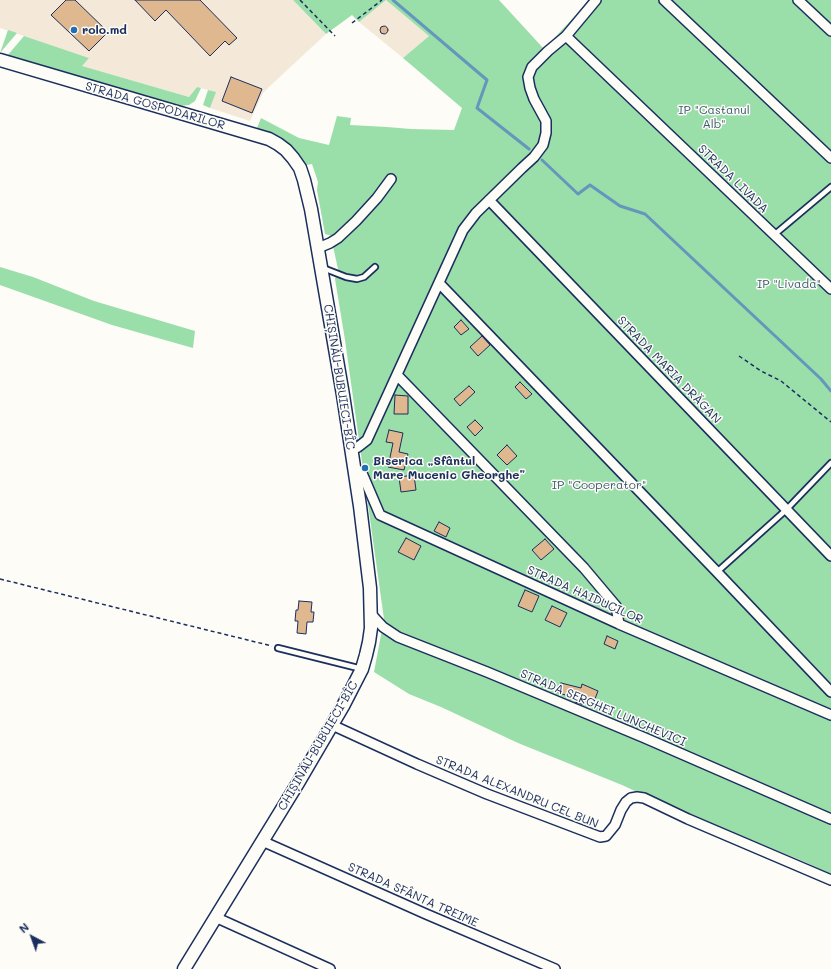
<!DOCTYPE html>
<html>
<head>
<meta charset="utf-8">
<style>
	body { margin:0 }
	#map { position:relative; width:831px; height:969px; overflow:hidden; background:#fdfcf7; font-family:Mali,sans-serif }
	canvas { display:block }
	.north { position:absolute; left:12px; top:917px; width:40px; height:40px; -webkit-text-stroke:3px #fdfcf7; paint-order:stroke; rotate:319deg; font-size:11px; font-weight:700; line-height:16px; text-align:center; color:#1b2f5e }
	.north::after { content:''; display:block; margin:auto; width:14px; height:18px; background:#1b2f5e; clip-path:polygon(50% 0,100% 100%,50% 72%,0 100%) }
</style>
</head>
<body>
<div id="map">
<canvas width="831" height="969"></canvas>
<div class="north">N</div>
</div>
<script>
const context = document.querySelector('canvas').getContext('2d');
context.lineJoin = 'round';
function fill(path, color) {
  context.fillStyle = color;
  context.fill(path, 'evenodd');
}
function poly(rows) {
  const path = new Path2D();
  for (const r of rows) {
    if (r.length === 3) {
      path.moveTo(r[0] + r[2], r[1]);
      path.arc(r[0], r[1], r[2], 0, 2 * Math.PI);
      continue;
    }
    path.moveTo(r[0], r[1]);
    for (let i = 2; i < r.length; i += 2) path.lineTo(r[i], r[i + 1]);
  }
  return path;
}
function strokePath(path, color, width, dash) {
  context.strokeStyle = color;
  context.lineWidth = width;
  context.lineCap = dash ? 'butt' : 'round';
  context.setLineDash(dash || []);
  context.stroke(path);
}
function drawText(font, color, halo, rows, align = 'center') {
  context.font = font + ' Mali,sans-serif';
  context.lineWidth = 3;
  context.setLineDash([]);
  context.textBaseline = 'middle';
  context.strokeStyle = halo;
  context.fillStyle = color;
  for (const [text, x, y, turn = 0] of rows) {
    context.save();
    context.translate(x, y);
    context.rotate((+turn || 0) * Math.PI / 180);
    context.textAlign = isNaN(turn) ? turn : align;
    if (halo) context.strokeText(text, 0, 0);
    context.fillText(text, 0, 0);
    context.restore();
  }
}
fill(poly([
	[0,0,293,0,326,34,270,86,263,93,250,121,210,108,215,92,197,87,189,97,81,66,89,58,0,28],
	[386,0,429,36,403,58,359,22]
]), '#f4e8d8');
fill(poly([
	[293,0,499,0,544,49,590,0,831,0,831,874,805,862,648,797,622,785,518,743,441,707,409,694,374,672,384,619,345,340,335,279,338,269,333,246,336,244,332,236,325,234,317,190,318,182,312,164,306,165,293,147,275,135,257,128,261,118,299,138,329,145,337,116,351,118,350,125,387,127,411,129,454,130,462,108,403,58,429,36,386,0,359,22,352,15,326,34],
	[8,30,17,33,0,53],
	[24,36,89,58,82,66,189,97,197,87,201,88,195,101,189,105,180,106,7,56],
	[208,90,216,92,210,108,203,105],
	[0,267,33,277,94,301,195,331,193,348,112,325,0,285]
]), '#9adeaa');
strokePath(poly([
	[393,0,487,80,477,108,529,149],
	[542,160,578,194,590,185,620,206,645,214,821,379,831,391]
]), '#6596bb', 3);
const building = poly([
	[66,0,75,0,108,32,89,51,51,15,66,0],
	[135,0,200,0,237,38,229,45,225,41,210,56,166,10,155,21,135,0],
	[384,30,4],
	[231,77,262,89,252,113,222,101,231,77],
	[461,320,469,329,461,335,454,327,461,320],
	[482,336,490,345,478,356,470,347,482,336],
	[520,382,532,394,526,399,515,387,520,382],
	[469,386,475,392,460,406,454,399,469,386],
	[395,395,408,396,408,414,394,414,395,395],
	[475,420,483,428,475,436,467,427,475,420],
	[389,430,403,433,399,452,408,454,404,470,388,467,393,443,386,442,389,430],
	[507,445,517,456,507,465,497,455,507,445],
	[414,475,416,490,401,492,399,477,414,475],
	[439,522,450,528,446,537,434,531,439,522],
	[406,538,421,546,414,560,398,552,406,538],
	[545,539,554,549,541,560,532,550,545,539],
	[525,590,539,596,532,612,518,606,525,590],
	[299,601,312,602,311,612,314,612,313,622,307,622,306,634,297,633,298,621,295,621,296,610,298,610,299,601],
	[552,606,567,613,560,627,545,620,552,606],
	[607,636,618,641,615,649,604,644,607,636],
	[561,683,581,688,582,684,598,691,593,704,585,701,584,705,575,702,577,698,558,693,561,683]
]);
fill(building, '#dfb890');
strokePath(building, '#1b2f5e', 1);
const lane = poly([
	[774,235,831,187],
	[323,268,346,277,357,279,364,277,375,267],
	[717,572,786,510,831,463],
	[278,648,362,669]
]);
const street = poly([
	[664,0,831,158],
	[798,0,831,31],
	[566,36,831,289],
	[489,200,831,556],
	[318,248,330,243,338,238,356,221,377,198,391,179],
	[439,283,717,572,831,692],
	[397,375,584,568,616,606,619,624],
	[351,450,358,447,367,440,463,230,476,213,522,168,534,157,543,145,546,133,546,121,534,99,530,88,528,77,532,67,548,51,566,36,596,0],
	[354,468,362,473,380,515,619,624,831,715],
	[371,614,383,627,398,637,487,672,645,738,831,819],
	[332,725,417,764,487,794,600,837,606,836,615,825,621,810,626,802,631,798,637,797,644,798,688,819,831,880],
	[262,841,426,914,555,969],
	[215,917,330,969]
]);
const secondary = poly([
	[0,60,269,139,278,144,286,150,293,158,300,168,304,180,311,209,343,395,360,506,370,588,371,628,369,642,366,655,362,669,343,706,298,783,184,969]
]);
strokePath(lane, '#1b2f5e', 8);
strokePath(street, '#1b2f5e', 12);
strokePath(secondary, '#1b2f5e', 15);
strokePath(poly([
	[300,0,335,36],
	[352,23,382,0],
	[739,356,761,371,781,381,831,422],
	[0,579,272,646]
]), '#1b2f5e', 1.5, [4, 3]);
strokePath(lane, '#fdfcf7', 4.5);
strokePath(street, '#fdfcf7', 9);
strokePath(secondary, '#fdfcf7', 12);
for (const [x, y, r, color] of [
	[74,30,4,"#1f6fb2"],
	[365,468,4,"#1f6fb2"]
]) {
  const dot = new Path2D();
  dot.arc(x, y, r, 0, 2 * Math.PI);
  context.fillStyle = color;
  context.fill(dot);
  strokePath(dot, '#fdfcf7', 1.5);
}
drawText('bold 12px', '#1b2f5e', '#fdfcf7', [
	["rolo.md",82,30],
	["Biserica „Sfântul",373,461],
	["Mare Mucenic Gheorghe”",373,475]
], 'left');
drawText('12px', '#1b2f5e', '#fdfcf7', [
	["STRADA GOSPODARILOR",155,106,16],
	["STRADA LIVADA",733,179,44],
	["STRADA MARIA DRĂGAN",669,370,46],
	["CHIȘINĂU-BUBUIECI-BÎC",339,377,81],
	["STRADA HAIDUCILOR",585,595,24],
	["STRADA SERGHEI LUNCHEVICI",603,708,23],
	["CHIȘINĂU-BUBUIECI-BÎC",318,746,-60],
	["STRADA ALEXANDRU CEL BUN",517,792,22],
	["STRADA SFÂNTA TREIME",413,895,24]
]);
drawText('12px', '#3b5b71', '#fdfcf7', [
	["IP \"Castanul",714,110],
	["Alb\"",714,124],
	["IP \"Livada\"",789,284],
	["IP \"Cooperator\"",599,485]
]);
</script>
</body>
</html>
